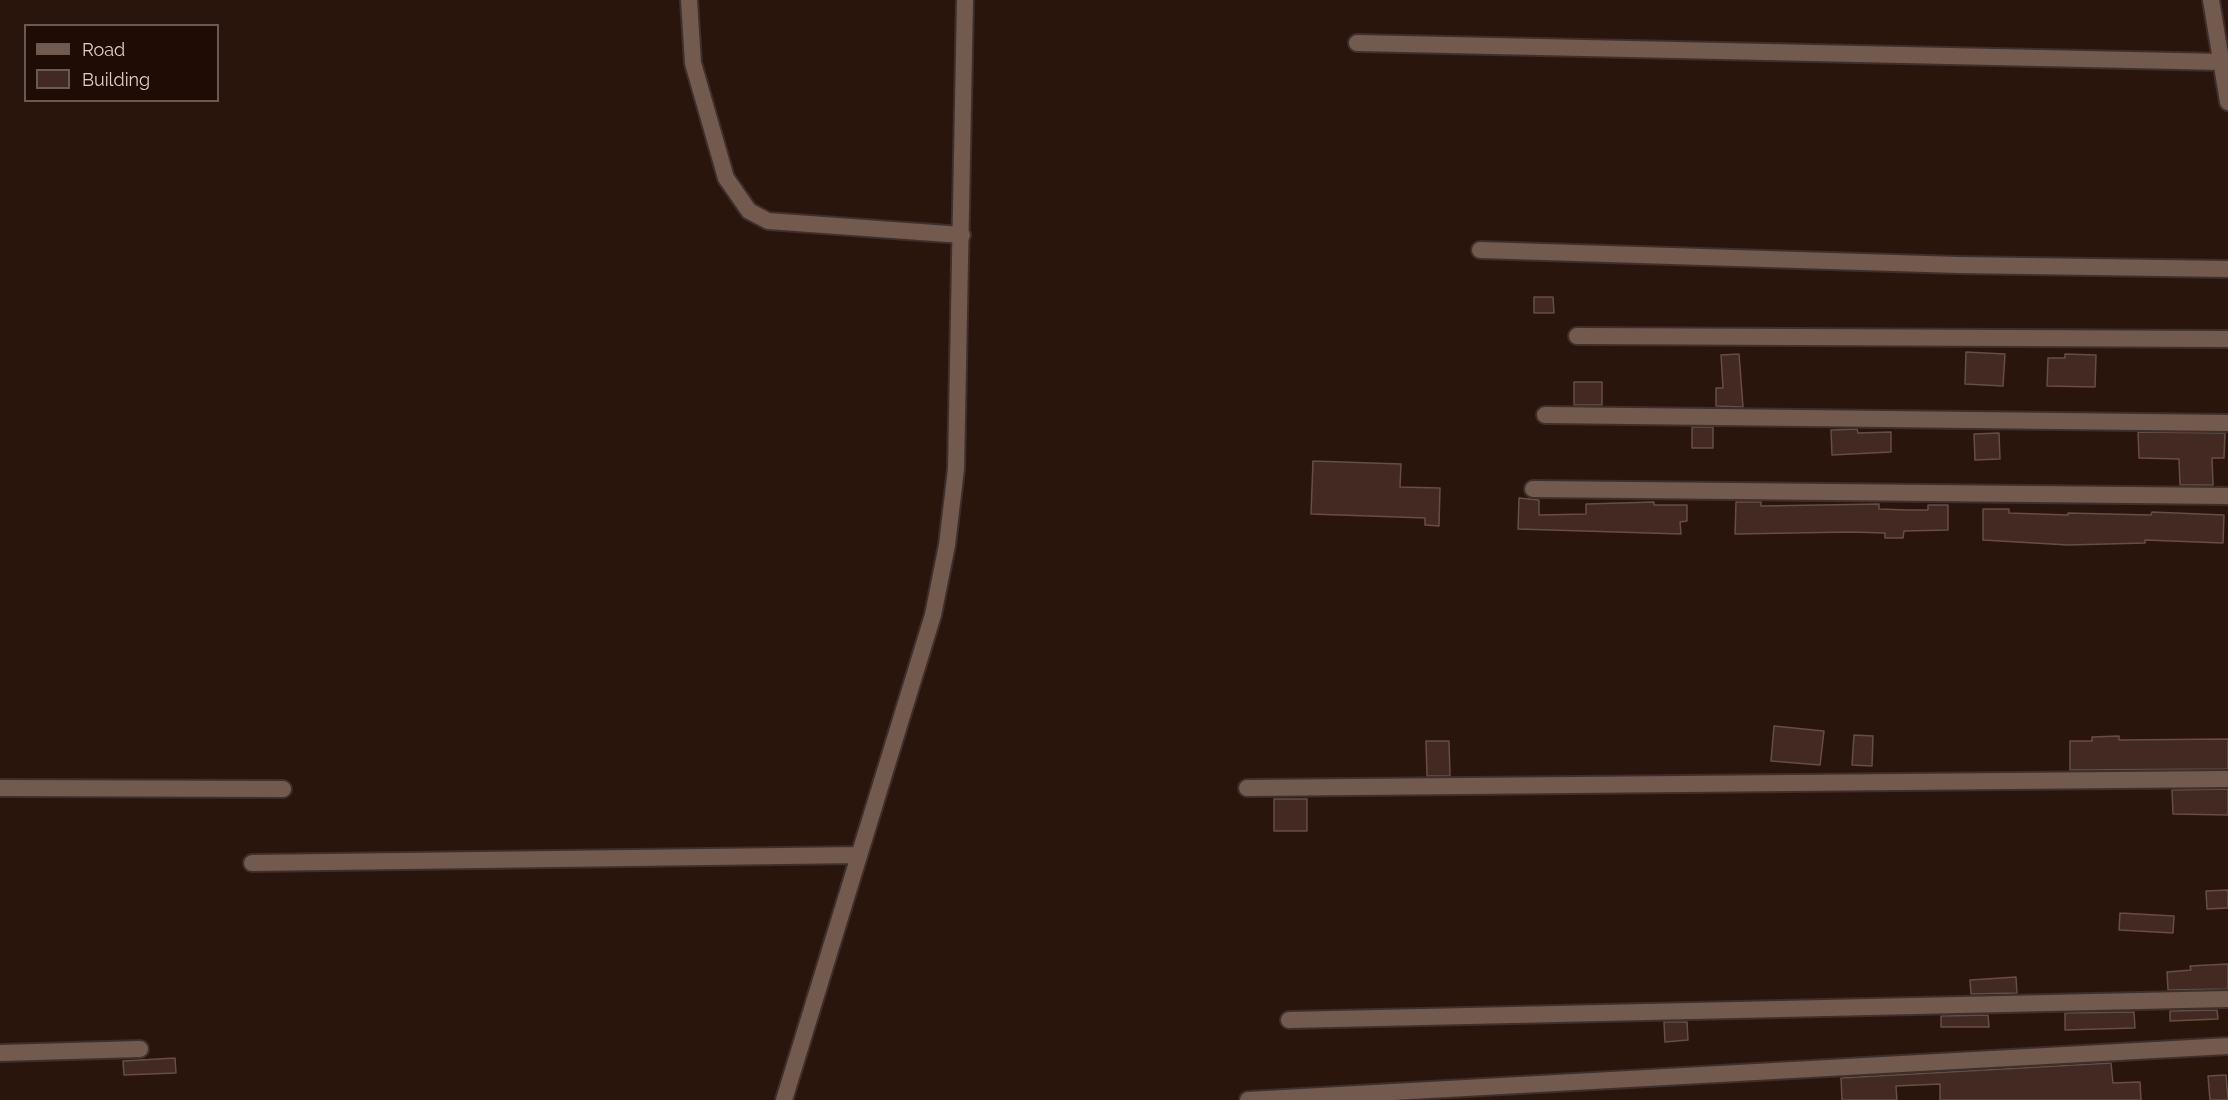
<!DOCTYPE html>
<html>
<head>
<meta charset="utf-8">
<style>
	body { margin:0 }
	#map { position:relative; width:2228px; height:1100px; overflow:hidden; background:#29150b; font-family:Raleway,sans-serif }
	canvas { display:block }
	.legend { position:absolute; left:24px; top:24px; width:195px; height:78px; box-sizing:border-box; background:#1f0c04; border:2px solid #6b5a53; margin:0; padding:8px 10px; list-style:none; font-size:18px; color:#decfc9 }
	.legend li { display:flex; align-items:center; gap:12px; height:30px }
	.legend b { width:30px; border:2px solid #6b5a53 }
</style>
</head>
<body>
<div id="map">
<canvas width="2228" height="1100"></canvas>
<ul class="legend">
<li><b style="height:8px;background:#735a4f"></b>Road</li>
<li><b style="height:16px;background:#422a22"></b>Building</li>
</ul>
</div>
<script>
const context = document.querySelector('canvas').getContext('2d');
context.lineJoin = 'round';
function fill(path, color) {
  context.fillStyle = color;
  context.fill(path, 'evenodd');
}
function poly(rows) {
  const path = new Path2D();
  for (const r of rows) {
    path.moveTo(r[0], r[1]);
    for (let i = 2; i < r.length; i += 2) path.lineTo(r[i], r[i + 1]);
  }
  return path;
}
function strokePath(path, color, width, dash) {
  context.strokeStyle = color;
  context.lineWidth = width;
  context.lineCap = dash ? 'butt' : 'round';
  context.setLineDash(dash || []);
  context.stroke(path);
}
const building = poly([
	[1534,297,1553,297,1554,313,1534,313,1534,297],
	[1966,352,2005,354,2003,386,1965,384,1966,352],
	[1739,354,1743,407,1716,406,1716,388,1723,388,1721,355,1739,354],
	[2065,354,2096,355,2095,387,2047,386,2048,358,2065,358,2065,354],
	[1574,382,1602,382,1602,405,1574,405,1574,382],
	[1692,427,1713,427,1713,448,1692,448,1692,427],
	[1857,429,1858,433,1891,432,1891,452,1832,455,1831,430,1857,429],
	[2138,432,2225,433,2224,458,2212,458,2213,485,2180,485,2179,459,2139,458,2138,432],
	[1999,433,2000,459,1975,460,1974,434,1999,433],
	[1313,461,1401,464,1400,487,1440,488,1439,526,1425,525,1425,518,1311,514,1313,461],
	[1519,498,1539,500,1539,515,1586,514,1586,504,1654,502,1654,505,1687,505,1687,521,1680,522,1681,534,1518,529,1519,498],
	[1736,502,1761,502,1761,506,1879,504,1879,509,1908,510,1928,510,1928,505,1948,505,1948,530,1904,531,1903,538,1885,538,1885,533,1850,532,1735,534,1736,502],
	[1983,509,2009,509,2009,513,2068,515,2068,513,2151,515,2152,512,2224,515,2223,543,2145,540,2145,543,2068,545,1983,540,1983,509],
	[1774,726,1824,731,1820,765,1771,761,1774,726],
	[1854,735,1873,736,1872,766,1852,765,1854,735],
	[2119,736,2119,740,2228,739,2228,769,2070,770,2070,741,2092,741,2092,737,2119,736],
	[1426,741,1449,741,1450,776,1427,776,1426,741],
	[2228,789,2228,815,2173,814,2172,790,2228,789],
	[1274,799,1307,799,1307,831,1274,831,1274,799],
	[2228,890,2228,908,2207,909,2206,891,2228,890],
	[2120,913,2174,916,2173,933,2119,930,2120,913],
	[2228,964,2228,989,2168,990,2167,972,2191,970,2190,966,2228,964],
	[2016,977,2017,993,1971,994,1970,980,2016,977],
	[2217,1010,2218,1019,2170,1021,2170,1011,2217,1010],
	[2134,1012,2135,1028,2065,1030,2065,1013,2134,1012],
	[1988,1015,1989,1027,1941,1027,1941,1016,1988,1015],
	[1664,1022,1687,1022,1688,1040,1665,1042,1664,1022],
	[175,1058,176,1073,124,1075,123,1061,175,1058],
	[2111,1063,2113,1083,2140,1082,2141,1100,1940,1100,1940,1084,1896,1086,1897,1100,1842,1100,1841,1078,2111,1063],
	[2226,1075,2228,1100,2210,1100,2208,1076,2226,1075]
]);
fill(building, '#422a22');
strokePath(building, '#674e45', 1.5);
const minor = poly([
	[689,0,693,63,726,178,749,211,768,221,962,235],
	[2211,0,2228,102],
	[1357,43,2222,62],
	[1480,250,1958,265,2228,269],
	[1577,336,2228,339],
	[1545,415,2228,423],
	[1533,489,2228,496],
	[0,788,283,789],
	[1247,788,2228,779],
	[252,863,859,855],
	[1289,1020,2228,999],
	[0,1053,140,1049],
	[784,1100,933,615,947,545,956,469,965,0],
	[1248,1100,2228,1046]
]);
strokePath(minor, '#3e2f2c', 20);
strokePath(minor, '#735a4f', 16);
</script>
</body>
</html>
